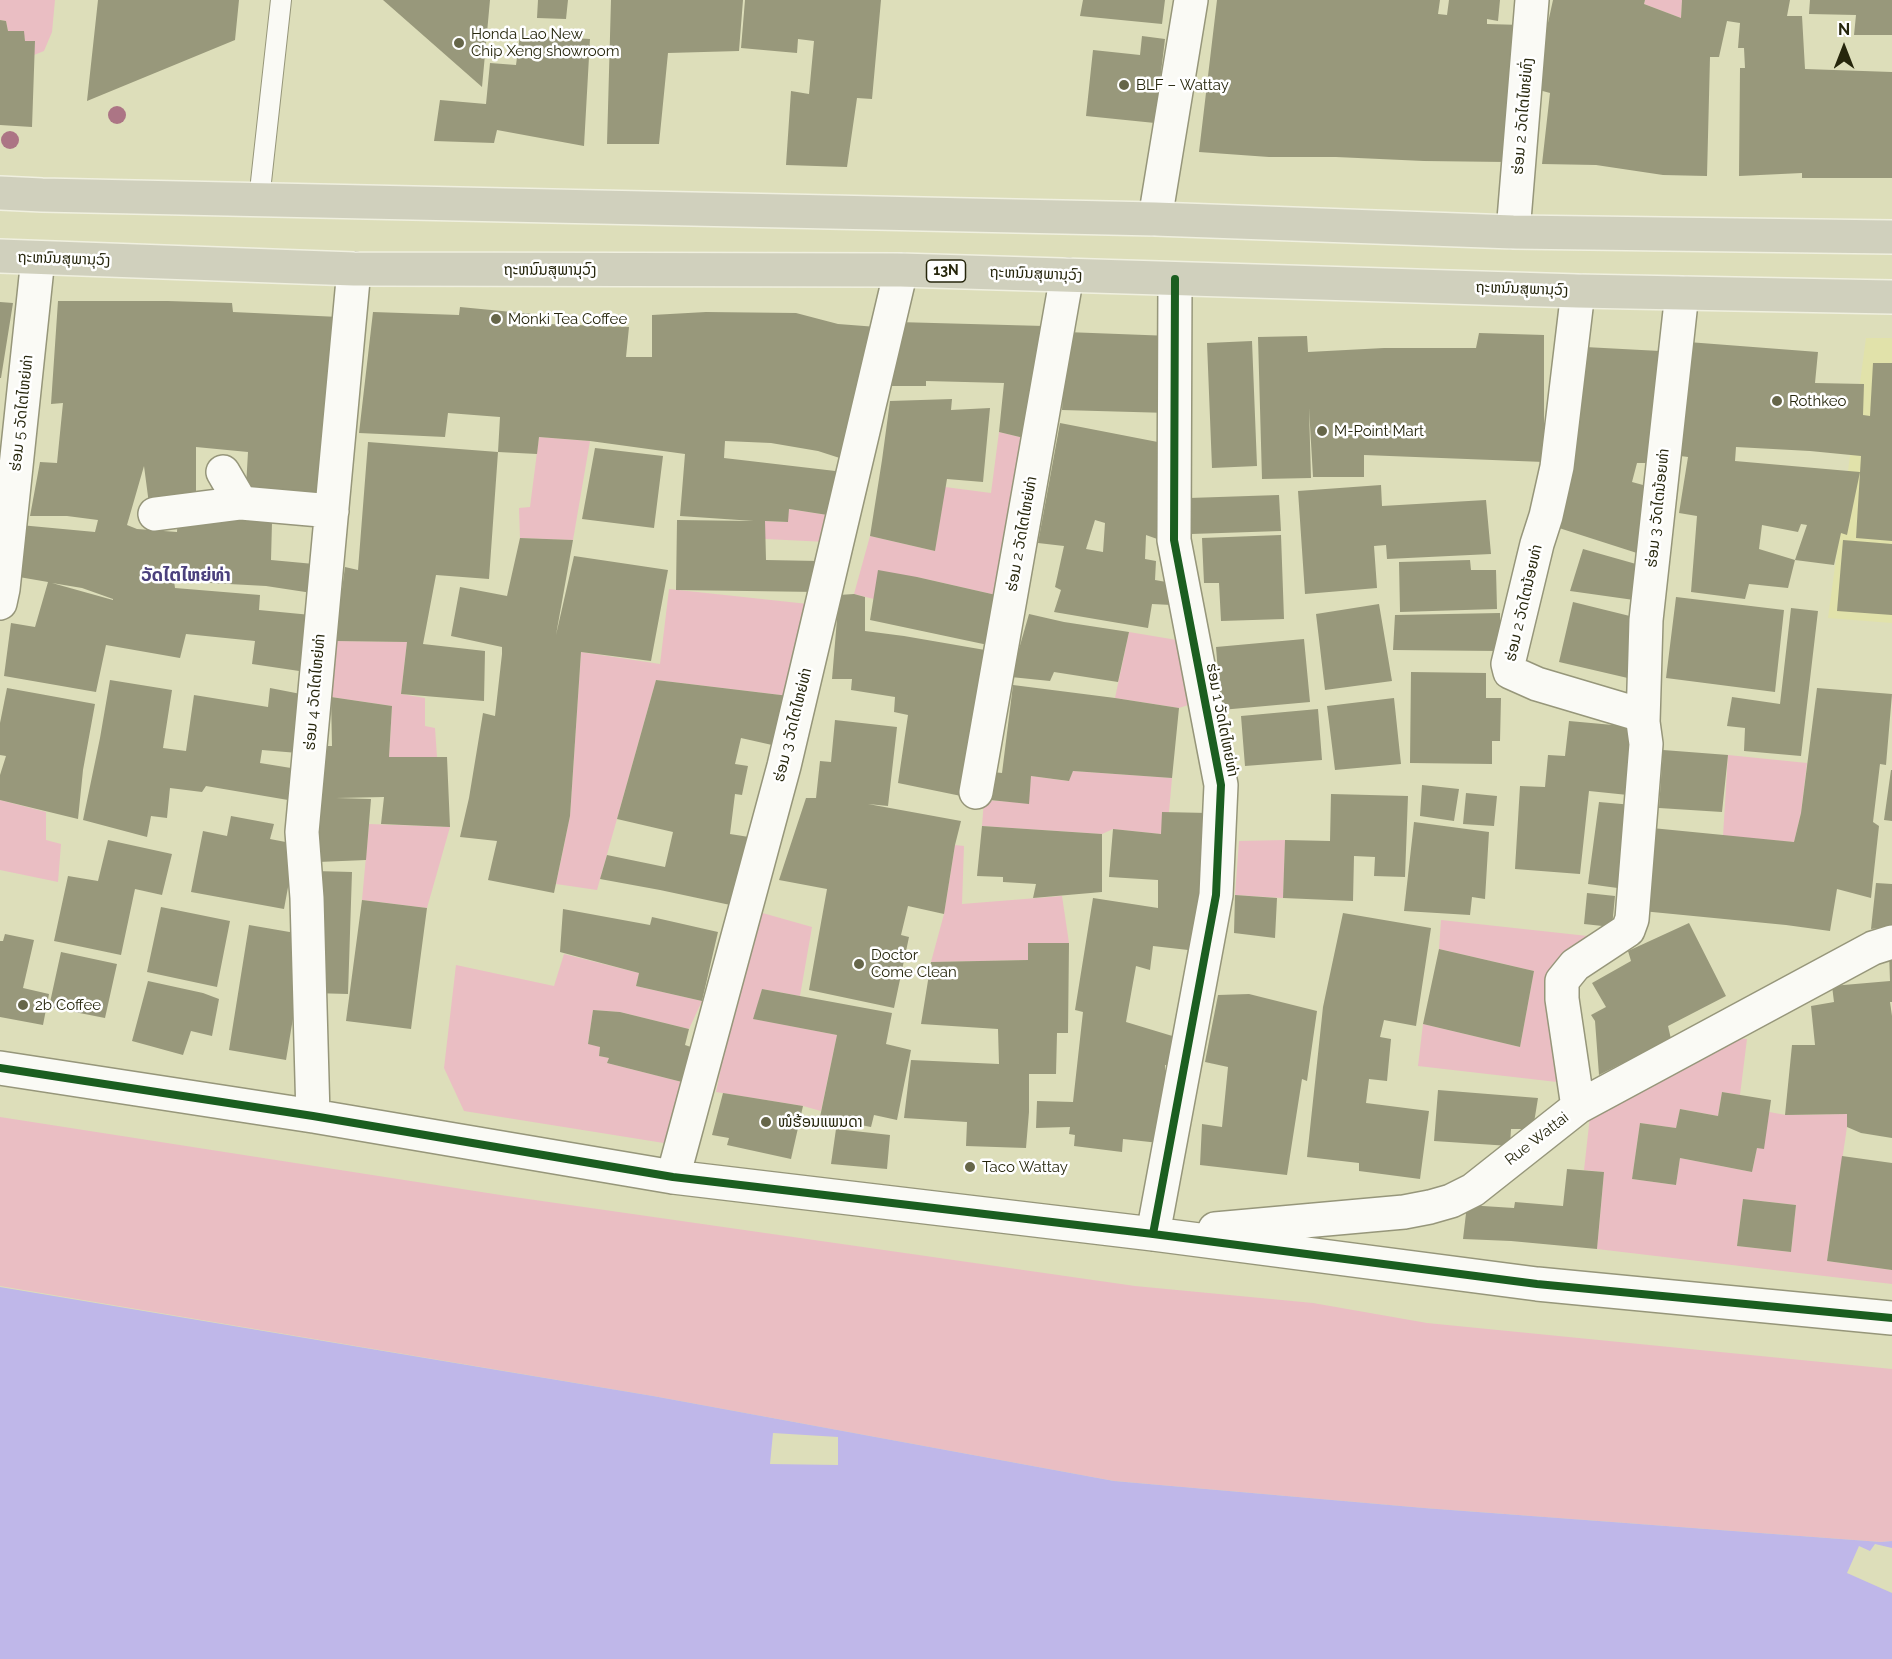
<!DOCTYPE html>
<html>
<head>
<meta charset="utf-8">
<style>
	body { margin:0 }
	#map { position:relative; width:1892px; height:1659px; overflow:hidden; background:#dddeba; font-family:Raleway,sans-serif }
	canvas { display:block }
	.north { position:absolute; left:1814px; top:18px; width:60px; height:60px; -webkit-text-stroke:4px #fff; paint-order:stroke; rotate:0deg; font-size:16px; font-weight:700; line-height:24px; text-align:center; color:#26260c }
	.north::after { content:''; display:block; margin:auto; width:21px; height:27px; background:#26260c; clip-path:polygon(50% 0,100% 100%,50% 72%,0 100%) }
</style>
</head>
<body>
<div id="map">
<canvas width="1892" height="1659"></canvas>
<div class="north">N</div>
</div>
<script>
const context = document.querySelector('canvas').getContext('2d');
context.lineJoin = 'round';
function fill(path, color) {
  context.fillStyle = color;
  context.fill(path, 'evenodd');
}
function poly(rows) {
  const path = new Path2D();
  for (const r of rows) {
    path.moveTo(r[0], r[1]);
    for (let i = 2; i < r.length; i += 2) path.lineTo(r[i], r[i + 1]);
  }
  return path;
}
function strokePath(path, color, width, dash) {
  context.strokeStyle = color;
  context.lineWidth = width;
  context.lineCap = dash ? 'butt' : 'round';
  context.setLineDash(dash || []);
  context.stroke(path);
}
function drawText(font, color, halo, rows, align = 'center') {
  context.font = font + ' Raleway,"Noto Sans Lao",sans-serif';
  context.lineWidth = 5;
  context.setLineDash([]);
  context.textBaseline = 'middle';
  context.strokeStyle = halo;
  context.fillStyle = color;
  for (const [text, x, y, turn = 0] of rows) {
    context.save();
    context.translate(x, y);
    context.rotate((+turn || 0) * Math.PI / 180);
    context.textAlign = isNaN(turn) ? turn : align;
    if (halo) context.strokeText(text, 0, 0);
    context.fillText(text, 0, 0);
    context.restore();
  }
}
fill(poly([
	[1866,338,1892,338,1892,623,1828,618]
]), '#e1e2aa');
fill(poly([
	[0,0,55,0,52,32,44,51,34,55,35,41,25,41,23,31,8,31,6,21,0,20],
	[1645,0,1682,0,1681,18,1644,4],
	[999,432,1028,439,996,595,917,577,874,599,854,594,870,536,935,551,945,487,991,493],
	[539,437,590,441,573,540,520,538,519,508,530,507],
	[789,509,834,516,827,542,765,539,765,521,787,522],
	[669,589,808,604,789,696,656,680,597,890,556,884,570,816,581,652,660,664],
	[1129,632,1183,641,1194,703,1179,708,1115,698],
	[335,641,407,642,401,694,425,698,425,726,435,728,437,757,389,757,392,706,331,697],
	[1728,755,1807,763,1801,813,1794,842,1723,836],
	[1073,771,1172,778,1169,812,1161,834,1113,829,1102,834,982,826,984,800,1028,803,1031,776,1068,781],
	[0,800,46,812,46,840,61,844,58,882,0,870],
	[369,824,450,827,427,908,362,900],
	[1285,840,1283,898,1235,895,1239,841],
	[955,845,964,846,962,904,1062,896,1069,943,1028,943,1028,960,931,962,944,914],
	[759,912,812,927,800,996,762,989,754,1019,837,1035,821,1111,803,1106,716,1092,738,985],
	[1441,920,1606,938,1556,978,1563,1050,1557,1082,1418,1066,1423,1024,1520,1047,1534,971,1439,949],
	[564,954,639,973,636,986,702,1001,689,1029,620,1012,593,1010,588,1043,600,1047,599,1056,609,1058,607,1063,682,1082,670,1144,464,1111,444,1068,456,965,554,986],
	[1732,1037,1747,1039,1740,1095,1722,1092,1718,1116,1680,1109,1676,1128,1640,1123,1632,1179,1676,1185,1680,1158,1752,1172,1757,1148,1769,1112,1786,1115,1847,1114,1847,1127,1827,1261,1892,1270,1892,1284,1597,1249,1604,1172,1584,1170,1590,1116],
	[1743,1199,1796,1205,1791,1252,1737,1246],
	[0,1117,507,1196,1135,1286,1313,1303,1427,1323,1892,1369,1892,1541,1881,1542,1424,1508,1114,1481,653,1396,0,1286]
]), '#eabec3');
fill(poly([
	[0,1287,653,1396,1114,1481,1424,1508,1881,1542,1892,1541,1892,1659,0,1659]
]), '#bfb7e9');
fill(poly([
	[773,1433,838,1437,838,1465,770,1464],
	[1875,1544,1892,1548,1892,1593,1847,1573,1859,1546,1870,1551]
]), '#dddeba');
fill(poly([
	[98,0,239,0,235,40,87,101],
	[383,0,490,0,482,87],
	[538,0,568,0,566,19,537,18],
	[611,0,743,0,739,51,668,53,659,144,607,144],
	[745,0,881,0,872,99,857,98,847,167,786,165,791,91,809,94,814,41,798,39,797,53,741,48],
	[1083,0,1165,0,1162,24,1080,16],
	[1217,0,1440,0,1438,14,1447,15,1449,0,1500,0,1498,21,1487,19,1487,24,1522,25,1506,162,1424,161,1336,157,1269,157,1199,152],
	[1553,0,1645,0,1644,4,1681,18,1682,0,1790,0,1787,16,1802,16,1805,69,1892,72,1892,178,1802,178,1802,173,1739,176,1740,68,1745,68,1744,48,1738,48,1740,23,1727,21,1719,57,1710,57,1707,176,1663,175,1596,165,1542,164,1550,93,1539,90,1544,41],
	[1810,0,1892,0,1892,35,1854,35,1856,15,1809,14],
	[0,20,6,21,8,31,24,31,25,41,35,41,32,127,0,125],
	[520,35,590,39,584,146,497,130,494,143,434,141,440,100,486,104,490,63,516,65],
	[1142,36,1165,39,1155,123,1086,116,1093,50,1140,55],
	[58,301,168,301,232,303,233,312,339,317,319,496,246,487,248,452,196,447,196,503,149,504,144,466,127,525,137,529,177,532,178,512,252,516,252,521,272,522,271,560,314,564,312,593,266,586,174,581,175,588,260,595,259,610,311,615,306,672,252,664,255,641,186,634,180,658,106,645,96,692,4,676,11,623,35,627,48,582,19,577,20,525,95,532,98,520,67,516,30,516,40,462,57,463,63,403,51,404],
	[52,583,82,588,113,599,113,600],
	[0,302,13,303,1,378,0,378],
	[460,307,533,314,533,322,548,324,629,327,626,357,652,357,652,315,706,312,796,313,838,324,877,327,849,461,818,451,771,443,725,441,724,458,844,472,834,516,789,509,788,522,765,521,766,560,819,561,818,592,676,590,677,520,754,521,680,516,685,454,590,441,539,437,537,454,498,452,500,417,448,413,445,437,359,433,373,312,459,315],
	[897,322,1044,326,1028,439,999,432,1004,383,926,381,926,386,892,386],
	[1066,332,1171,336,1169,413,1062,410],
	[1479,333,1544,335,1544,462,1364,455,1364,477,1313,477,1309,408,1311,478,1262,479,1258,337,1307,336,1308,352,1384,348,1476,348],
	[1252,341,1257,466,1212,468,1207,343],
	[1688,342,1818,352,1815,383,1864,384,1863,415,1870,416,1873,363,1892,363,1892,541,1856,538,1861,456,1810,451,1736,447,1735,461,1860,472,1847,535,1841,533,1834,565,1795,560,1807,525,1801,524,1798,532,1762,525,1759,549,1795,560,1788,588,1749,584,1745,599,1691,592,1697,516,1679,513,1688,457,1673,455],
	[1585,347,1660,351,1651,463,1637,463,1632,482,1654,488,1640,554,1559,528,1574,467],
	[952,399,951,410,990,408,983,482,947,479,935,551,870,536,882,460,890,401],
	[1060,423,1168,444,1160,540,1146,535,1145,559,1156,561,1155,580,1172,583,1171,605,1152,604,1148,628,1054,612,1061,590,1055,587,1064,546,1038,543],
	[1095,520,1105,523,1103,552,1086,549],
	[368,442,498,452,489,579,436,575,423,644,485,651,484,701,401,694,407,642,335,641,345,567,358,570],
	[595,448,663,456,654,528,582,519],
	[1381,485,1382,506,1486,500,1491,554,1387,559,1386,545,1374,546,1377,588,1305,594,1298,491],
	[1279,495,1281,531,1191,534,1189,498],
	[1281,535,1284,619,1221,621,1219,583,1204,583,1202,538],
	[520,538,573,540,556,635,574,556,668,570,651,661,581,652,570,816,554,893,488,880,497,841,460,837,469,798,483,713,495,716,502,654,502,647,451,636,460,587,507,596],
	[1843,540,1892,544,1892,615,1837,611],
	[1583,549,1636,564,1634,600,1570,591],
	[1470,560,1471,570,1496,570,1497,609,1400,612,1399,562],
	[878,570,917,577,996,595,988,645,870,620],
	[854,594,865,597,865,631,904,636,985,650,966,797,898,783,908,715,894,712,895,697,851,690,852,679,832,679,839,595],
	[1676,597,1784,610,1775,692,1666,678],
	[1573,602,1646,620,1632,679,1559,662],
	[1379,604,1392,681,1325,690,1316,614],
	[1791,608,1818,611,1801,756,1744,751,1745,728,1727,726,1732,697,1780,704],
	[1500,613,1500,651,1393,650,1395,615],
	[1029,614,1064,622,1129,632,1118,682,1054,672,1050,681,1011,677],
	[1304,639,1310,702,1221,710,1216,647],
	[1411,672,1486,673,1486,698,1501,698,1500,741,1492,741,1492,764,1410,763],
	[110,680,172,690,163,748,186,751,194,695,268,707,270,688,306,695,298,753,262,750,260,763,291,768,288,800,206,786,202,792,170,788,167,818,151,816,147,837,83,820,100,738],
	[656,680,789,696,781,747,741,738,735,764,748,766,742,795,735,794,730,834,749,837,735,906,660,890,600,879,607,855,665,867,673,832,617,819],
	[1013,685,1115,698,1179,708,1172,778,1073,771,1069,781,1031,776,1029,804,990,800,993,772,1002,773],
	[7,688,95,704,83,770,78,819,0,800,0,775,6,756,0,755,0,723],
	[1817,688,1892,694,1886,765,1880,764,1873,822,1879,826,1871,898,1837,889,1830,931,1786,925,1642,911,1652,828,1794,842,1801,813],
	[331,697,392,706,389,757,447,757,450,827,381,824,384,797,336,798,371,799,366,860,318,862,316,798,322,798,323,746,332,746],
	[1394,698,1401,764,1335,770,1327,706],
	[1318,709,1322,760,1245,766,1241,716],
	[835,720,897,727,888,806,868,804,961,821,955,845,944,914,908,906,901,935,909,937,894,1008,809,990,827,889,779,880,806,798,816,798,820,761,831,762],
	[1569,721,1635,727,1628,795,1589,791,1580,874,1515,869,1520,786,1545,787,1548,755,1565,756],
	[1663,750,1728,755,1722,812,1659,808],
	[1891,770,1892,770,1892,821,1884,820],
	[1422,785,1459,789,1454,821,1420,816],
	[1466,793,1497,796,1494,826,1463,824],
	[1331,794,1408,796,1405,877,1374,876,1375,857,1354,856,1353,901,1283,898,1285,840,1330,841],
	[1599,802,1633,805,1625,889,1588,884],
	[1162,812,1208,813,1197,951,1153,946,1150,970,1136,966,1126,1022,1179,1038,1172,1066,1165,1065,1165,1096,1159,1143,1123,1139,1122,1152,1074,1146,1075,1135,1069,1134,1070,1127,1036,1128,1037,1101,1073,1102,1083,1012,1075,1010,1093,898,1158,908,1158,880,1109,877,1113,829,1161,834],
	[231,816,274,824,270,839,296,844,284,909,191,892,203,831,227,836],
	[1414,822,1489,832,1485,899,1472,897,1470,915,1404,911],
	[982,826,1102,834,1102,892,1033,898,1036,884,1003,882,1003,877,977,876],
	[108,840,172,854,162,895,135,889,121,955,54,941,68,876,98,881],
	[315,871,352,872,348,994,312,993],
	[1876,883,1892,884,1892,927,1890,927,1871,929],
	[1587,893,1615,896,1612,927,1584,924],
	[1235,895,1277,898,1275,938,1234,933],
	[362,900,427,908,411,1029,346,1021],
	[161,907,230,921,217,987,147,972],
	[563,909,650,925,652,917,718,932,702,1001,636,986,639,973,560,952],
	[1343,913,1431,928,1416,1026,1384,1020,1380,1037,1391,1039,1387,1081,1369,1079,1366,1103,1429,1111,1420,1179,1359,1171,1359,1163,1307,1157,1323,1007],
	[1689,923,1726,996,1668,1026,1671,1039,1599,1075,1595,1021,1591,1015,1606,1007,1592,983,1631,961,1628,951],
	[249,925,307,935,286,1060,229,1050],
	[5,934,34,940,23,988,49,994,43,1025,0,1017,0,941,3,941],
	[1028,943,1069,943,1068,1033,1057,1033,1056,1074,1029,1074,1029,1112,1026,1148,966,1146,967,1122,904,1118,911,1060,999,1064,998,1029,921,1024,931,962,1028,960],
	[1439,949,1534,971,1520,1047,1423,1024],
	[61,952,117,964,105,1018,49,1007],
	[1889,952,1892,952,1892,1002,1890,1002,1892,1016,1892,1138,1861,1133,1847,1127,1847,1114,1785,1115,1792,1045,1815,1045,1811,1006,1834,1002,1832,986,1890,981],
	[148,981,203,993,219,999,212,1036,191,1031,183,1055,132,1041],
	[762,989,892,1013,886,1044,911,1050,897,1120,874,1115,871,1127,820,1117,837,1035,753,1019],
	[1249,994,1317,1011,1307,1081,1302,1079,1287,1175,1200,1165,1202,1124,1222,1127,1228,1067,1205,1062,1218,995],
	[593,1010,620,1012,689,1029,685,1045,691,1047,682,1082,607,1063,609,1058,599,1056,600,1047,588,1044],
	[1438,1090,1538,1098,1533,1129,1511,1129,1510,1146,1434,1141],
	[1722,1092,1771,1100,1764,1149,1757,1148,1752,1172,1680,1158,1676,1185,1632,1179,1640,1123,1676,1128,1680,1109,1718,1116],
	[723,1093,803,1106,791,1159,727,1145,729,1138,712,1135],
	[836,1129,890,1135,887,1169,831,1164],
	[1842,1156,1892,1163,1892,1270,1827,1261],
	[1567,1169,1604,1172,1597,1249,1511,1241,1463,1239,1467,1205,1514,1208,1515,1202,1563,1206],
	[1743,1199,1796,1205,1791,1252,1737,1246]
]), '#98987b');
const lane = poly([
	[259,200,281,0]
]);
const street = poly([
	[1155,219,1191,0],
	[1513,232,1532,0],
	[1578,291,1557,467,1546,516,1537,544,1508,664,1510,672,1537,684,1638,714,1643,722,1646,744,1632,919,1628,930,1575,965,1562,981,1562,999,1578,1107],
	[223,472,241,503],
	[155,514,241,503,332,511],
	[0,603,3,589,38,258],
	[1643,722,1646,620,1682,293],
	[976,792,1067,275],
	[0,1068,313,1116,673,1177,1153,1234,1537,1284,1892,1318],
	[313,1116,307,898,302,832,354,269],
	[673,1177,784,766,901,270],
	[1215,1229,1404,1212,1430,1207,1451,1201,1473,1190,1578,1107,1873,948,1892,942],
	[1153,1234,1216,895,1221,785,1174,540,1175,279]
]);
const highway = poly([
	[0,193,42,195,1155,219,1513,232,1892,237],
	[0,256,354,269,901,270,1578,291,1892,297]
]);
strokePath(lane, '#96967a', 22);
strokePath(street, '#96967a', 36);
strokePath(highway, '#f0f0e0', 36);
strokePath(lane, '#fafaf5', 20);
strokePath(street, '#fafaf5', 33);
strokePath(highway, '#d0d0bd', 33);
strokePath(poly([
	[0,1068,313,1116,673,1177,1153,1234,1537,1284,1892,1318],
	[1153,1234,1216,895,1221,785,1174,540,1175,279]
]), '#1b5e20', 8);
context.fillStyle = '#ac7585';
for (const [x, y] of [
	[117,115],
	[10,140]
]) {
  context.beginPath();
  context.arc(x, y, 9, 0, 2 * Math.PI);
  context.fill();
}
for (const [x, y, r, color] of [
	[459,43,6,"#666649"],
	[1124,85,6,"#666649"],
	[496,319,6,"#666649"],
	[1777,401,6,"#666649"],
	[1322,431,6,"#666649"],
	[859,964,6,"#666649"],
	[23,1005,6,"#666649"],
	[766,1122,6,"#666649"],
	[970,1167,6,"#666649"]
]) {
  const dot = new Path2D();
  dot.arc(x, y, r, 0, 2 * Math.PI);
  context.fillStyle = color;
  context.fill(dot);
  strokePath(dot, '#fff', 2);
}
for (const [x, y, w] of [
	[946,271,39]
]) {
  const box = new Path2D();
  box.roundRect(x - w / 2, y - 11, w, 22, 4.5);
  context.fillStyle = '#fff';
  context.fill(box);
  strokePath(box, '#26260c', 1.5);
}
drawText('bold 14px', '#26260c', null, [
	["13N",946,271]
]);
drawText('15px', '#26260c', '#fff', [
	["Honda Lao New",471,34],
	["Chip Xeng showroom",471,51],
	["BLF – Wattay",1136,85],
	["Monki Tea Coffee",508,319],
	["Rothkeo",1789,401],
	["M-Point Mart",1334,431],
	["Doctor",871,955],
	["Come Clean",871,972],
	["2b Coffee",35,1005],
	["ໜໍຮ້ອນແພນດາ",778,1122],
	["Taco Wattay",982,1167]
], 'left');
drawText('15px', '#26260c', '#fff', [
	["ຮ່ອມ 2 ວັດໄຕໄຫຍ່ທົ່ງ",1523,116,-85],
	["ຖະຫນົນສຸພານຸວົງ",64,259,2],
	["ຖະຫນົນສຸພານຸວົງ",550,270],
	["ຖະຫນົນສຸພານຸວົງ",1036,274,2],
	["ຖະຫນົນສຸພານຸວົງ",1522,289,2],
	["ຮ່ອມ 5 ວັດໄຕໄຫຍ່ທ່າ",22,413,-84],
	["ຮ່ອມ 3 ວັດໄຕນ້ອຍທ່າ",1658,508,-84],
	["ຮ່ອມ 2 ວັດໄຕໄຫຍ່ທ່າ",1022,534,-80],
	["ຮ່ອມ 2 ວັດໄຕນ້ອຍທ່າ",1524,603,-77],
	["ຮ່ອມ 4 ວັດໄຕໄຫຍ່ທ່າ",315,692,-85],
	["ຮ່ອມ 1 ວັດໄຕໄຫຍ່ທ່າ",1222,720,79],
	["ຮ່ອມ 3 ວັດໄຕໄຫຍ່ທ່າ",793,725,-76],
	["Rue Wattai",1537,1139,-38]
]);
drawText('bold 18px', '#4b407d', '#fff', [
	["ວັດໄຕໄຫຍ່ທ່າ",186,576]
]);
</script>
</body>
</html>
